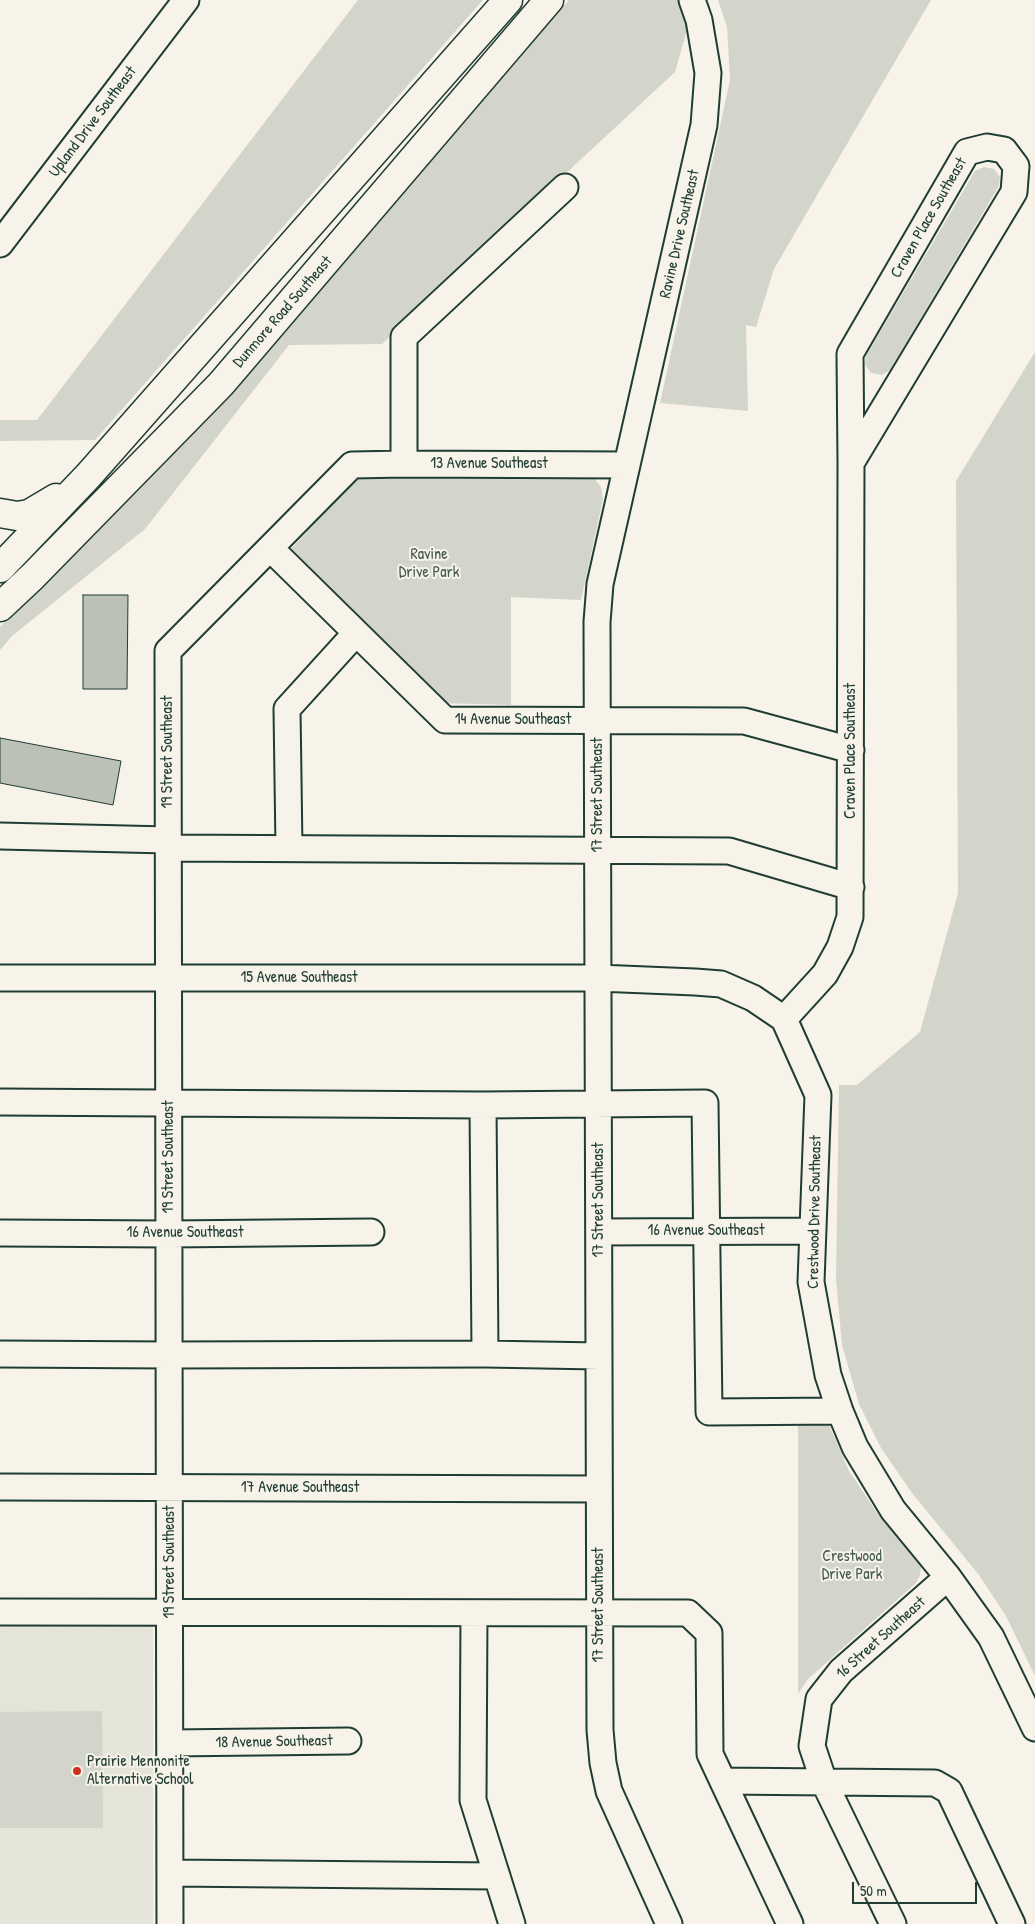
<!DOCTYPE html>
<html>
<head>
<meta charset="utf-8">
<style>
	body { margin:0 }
	#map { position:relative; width:1035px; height:1924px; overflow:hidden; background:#f7f3e8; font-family:"Patrick Hand",sans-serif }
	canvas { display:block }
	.scale { position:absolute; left:852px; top:1882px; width:125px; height:22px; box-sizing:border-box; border:2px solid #1f3d34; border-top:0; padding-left:6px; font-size:15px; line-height:18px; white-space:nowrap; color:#1f3d34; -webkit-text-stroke:4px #f7f3e8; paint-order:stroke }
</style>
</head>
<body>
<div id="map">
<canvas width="1035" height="1924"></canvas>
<div class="scale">50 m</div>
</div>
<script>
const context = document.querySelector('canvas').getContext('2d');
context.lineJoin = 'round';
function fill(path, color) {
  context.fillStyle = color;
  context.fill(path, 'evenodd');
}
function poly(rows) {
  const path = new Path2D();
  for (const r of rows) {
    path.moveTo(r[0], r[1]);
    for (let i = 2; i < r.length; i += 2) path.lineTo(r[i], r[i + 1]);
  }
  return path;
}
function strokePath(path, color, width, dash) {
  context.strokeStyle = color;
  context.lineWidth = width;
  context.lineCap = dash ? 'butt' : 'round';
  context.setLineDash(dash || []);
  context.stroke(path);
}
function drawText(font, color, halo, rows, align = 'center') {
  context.font = font + ' "Patrick Hand",sans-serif';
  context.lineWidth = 4;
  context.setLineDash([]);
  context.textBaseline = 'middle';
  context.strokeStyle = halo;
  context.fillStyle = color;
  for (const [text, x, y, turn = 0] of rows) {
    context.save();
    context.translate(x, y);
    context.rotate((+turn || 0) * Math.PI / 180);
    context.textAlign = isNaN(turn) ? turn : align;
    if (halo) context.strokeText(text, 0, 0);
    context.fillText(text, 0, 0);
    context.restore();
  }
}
fill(poly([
	[0,1617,153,1617,153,1924,0,1924]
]), '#e5e4d9');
fill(poly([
	[358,0,483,0,95,440,0,441,0,420,37,420],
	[569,0,679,0,687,30,675,72,382,344,289,345,145,529,12,636,0,650,0,627,115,514],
	[718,0,931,0,774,269,756,327,746,325,748,411,660,403,730,80,727,27],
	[984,167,994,169,1000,177,999,186,890,370,882,375,871,373,865,365,866,356,975,171],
	[1035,352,1035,1676,1006,1616,979,1575,912,1493,881,1448,859,1404,842,1345,836,1279,839,1085,857,1085,920,1032,958,893,956,481],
	[358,477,594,478,601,487,603,499,581,600,511,597,511,705,442,703,291,549],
	[827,1420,849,1471,880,1517,918,1560,921,1567,920,1575,916,1583,808,1679,798,1694,798,1423],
	[102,1711,103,1828,0,1828,0,1712]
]), '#d3d5ca');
const building = poly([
	[83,595,128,595,127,689,83,689,83,595],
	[0,738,121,761,113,805,0,783,0,738]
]);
fill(building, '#bbc1b6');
strokePath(building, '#1f3d34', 1);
const minor = poly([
	[0,244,186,0],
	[404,464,404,337,565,187],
	[270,548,445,720,744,721,851,750],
	[0,836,168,840],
	[168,848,729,851,851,887],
	[289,848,287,709,356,633],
	[0,978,598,978,695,982,721,984,753,998,784,1019,818,1095,811,1282,828,1375,840,1411,855,1447,893,1510,948,1577,991,1637,1035,1728],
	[784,1019,825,974,840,947,850,917,851,463,1014,192,1016,166,1004,150,987,147,967,152,850,354,851,463],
	[0,1102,483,1105,705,1103,709,1412,840,1411],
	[483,1105,485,1354],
	[599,1232,813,1231],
	[0,1233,169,1234,371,1232],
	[0,1354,170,1355,485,1354,599,1356],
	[0,1487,599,1489],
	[0,1612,688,1613,709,1633,710,1754,790,1924],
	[474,1613,473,1800,512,1924],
	[170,1743,348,1741],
	[723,1781,935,1783,949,1791,1012,1924],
	[170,1873,497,1876],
	[170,1924,168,651,352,465,404,464,626,465],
	[669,1924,609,1791,603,1763,600,1730,597,622,600,584,704,125,708,73,699,20,692,0],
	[893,1924,824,1782,812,1746,819,1699,841,1671,948,1577]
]);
const major = poly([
	[0,513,17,516,29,514,56,498],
	[0,568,88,476,508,0],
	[0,607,32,577,221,384,549,0]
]);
strokePath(minor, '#1f3d34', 29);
strokePath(major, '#1f3d34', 31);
strokePath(minor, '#f7f3e8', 25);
strokePath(major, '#f7f3e8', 28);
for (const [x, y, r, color] of [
	[77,1771,5,"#c8321e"]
]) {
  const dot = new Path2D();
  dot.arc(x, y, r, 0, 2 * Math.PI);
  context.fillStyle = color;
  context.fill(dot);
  strokePath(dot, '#f7f3e8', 2);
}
drawText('16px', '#1f3d34', '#f7f3e8', [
	["Upland Drive Southeast",93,122,-53],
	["Craven Place Southeast",929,218,-60],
	["Ravine Drive Southeast",680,234,-77],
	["Dunmore Road Southeast",283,312,-49],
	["13 Avenue Southeast",489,464],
	["14 Avenue Southeast",513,720],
	["Craven Place Southeast",851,751,-90],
	["19 Street Southeast",168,752,-90],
	["17 Street Southeast",598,795,-90],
	["15 Avenue Southeast",299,978],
	["19 Street Southeast",169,1157,-90],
	["17 Street Southeast",599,1200,-90],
	["Crestwood Drive Southeast",815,1212,-89],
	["16 Avenue Southeast",706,1231],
	["16 Avenue Southeast",185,1233],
	["17 Avenue Southeast",300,1488],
	["19 Street Southeast",170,1562,-90],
	["17 Street Southeast",599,1605,-90],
	["16 Street Southeast",881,1638,-42],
	["18 Avenue Southeast",274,1742,-1]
]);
drawText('16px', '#435b52', '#f7f3e8', [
	["Ravine",429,555],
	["Drive Park",429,573],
	["Crestwood",852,1557],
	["Drive Park",852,1575]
]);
drawText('16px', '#1f3d34', '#f7f3e8', [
	["Prairie Mennonite",87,1762],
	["Alternative School",87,1780]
], 'left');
</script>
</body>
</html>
